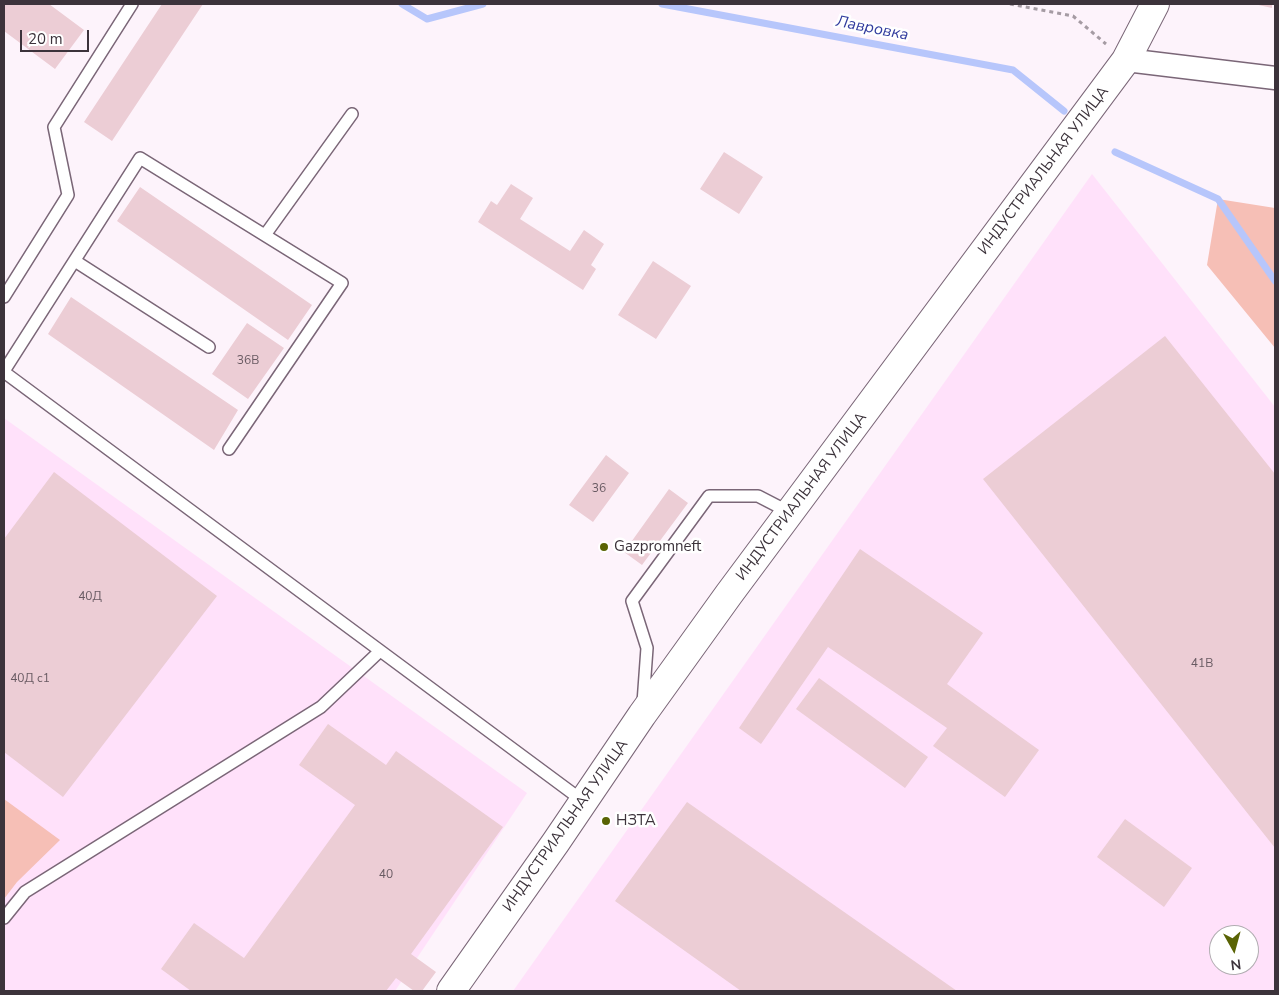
<!DOCTYPE html>
<html>
<head>
<meta charset="utf-8">
<style>
	body { margin:0 }
	#map { position:relative; width:1279px; height:995px; overflow:hidden; background:#fdf3fb; font-family:"Nunito Sans",sans-serif }
	canvas { display:block }
	.frame { position:absolute; inset:0; border:5px solid #3c333b; pointer-events:none }
	.north { position:absolute; left:1209px; top:925px; width:50px; height:50px; box-sizing:border-box; background:#fff; border:1px solid #b1adb1; border-radius:50%; rotate:173deg; font-size:14px; font-weight:700; line-height:20px; text-align:center; color:#3c333b }
	.north::after { content:''; display:block; margin:auto; width:18px; height:22px; background:#596304; clip-path:polygon(50% 0,100% 100%,50% 72%,0 100%) }
	.scale { position:absolute; left:20px; top:30px; width:69px; height:22px; box-sizing:border-box; border:2px solid #3c333b; border-top:0; padding-left:6px; font-size:15px; line-height:18px; white-space:nowrap; color:#3c333b; -webkit-text-stroke:4px #fff; paint-order:stroke }
</style>
</head>
<body>
<div id="map">
<canvas width="1279" height="995"></canvas>
<div class="frame"></div>
<div class="north">N</div>
<div class="scale">20 m</div>
</div>
<script>
const context = document.querySelector('canvas').getContext('2d');
context.lineJoin = 'round';
function fill(path, color) {
  context.fillStyle = color;
  context.fill(path, 'evenodd');
}
function poly(rows) {
  const path = new Path2D();
  for (const r of rows) {
    path.moveTo(r[0], r[1]);
    for (let i = 2; i < r.length; i += 2) path.lineTo(r[i], r[i + 1]);
  }
  return path;
}
function strokePath(path, color, width, dash) {
  context.strokeStyle = color;
  context.lineWidth = width;
  context.lineCap = dash ? 'butt' : 'round';
  context.setLineDash(dash || []);
  context.stroke(path);
}
function drawText(font, color, halo, rows, align = 'center') {
  context.font = font + ' "Nunito Sans",sans-serif';
  context.lineWidth = 5;
  context.setLineDash([]);
  context.textBaseline = 'middle';
  context.strokeStyle = halo;
  context.fillStyle = color;
  for (const [text, x, y, turn = 0] of rows) {
    context.save();
    context.translate(x, y);
    context.rotate((+turn || 0) * Math.PI / 180);
    context.textAlign = isNaN(turn) ? turn : align;
    if (halo) context.strokeText(text, 0, 0);
    context.fillText(text, 0, 0);
    context.restore();
  }
}
fill(poly([
	[1092,174,1275,407,1275,991,513,991],
	[1219,935,1249,935,1249,965,1219,965],
	[4,418,527,793,395,991,4,991]
]), '#ffe1fa');
fill(poly([
	[1218,199,1275,208,1275,348,1207,265],
	[4,799,60,840,17,882,4,899]
]), '#f6bfb6');
strokePath(poly([
	[402,4,427,19,483,4],
	[662,4,1013,70,1064,111],
	[1115,152,1218,199,1275,281]
]), '#b7c6fb', 7);
fill(poly([
	[4,4,49,4,84,30,55,69,4,31],
	[162,4,203,4,112,141,84,122],
	[1254,4,1272,4,1272,8],
	[724,152,763,177,739,214,700,189],
	[511,184,533,198,520,219,570,251,584,230,604,244,591,265,596,269,583,290,478,222,491,201,497,205],
	[140,187,312,305,288,340,117,221],
	[653,261,691,286,656,339,618,315],
	[71,297,238,410,214,450,48,334],
	[247,323,284,348,248,399,212,374],
	[1165,336,1275,474,1275,848,983,479],
	[606,455,629,473,593,522,569,505],
	[54,472,217,596,63,797,4,752,4,539],
	[669,489,688,503,642,565,624,552],
	[860,549,983,633,947,684,1039,750,1005,797,933,746,947,728,828,647,761,744,739,728],
	[819,678,928,757,905,788,796,709],
	[328,724,386,765,396,751,503,827,411,954,436,972,422,991,414,991,396,978,386,991,191,991,161,969,194,923,244,958,355,805,299,765],
	[687,802,957,991,741,991,615,901],
	[1125,819,1192,868,1164,907,1097,857]
]), '#eccdd5');
const service = poly([
	[265,235,352,114],
	[75,261,209,347],
	[4,297,68,195,54,127,132,4],
	[4,371,140,158,342,283,229,449],
	[4,372,583,801],
	[643,703,647,648,632,601,709,496,758,496,789,512],
	[4,918,25,892,321,707,380,651]
]);
const minor = poly([
	[1126,60,1275,78]
]);
const tertiary = poly([
	[451,991,556,842,642,715,729,594,1126,60,1155,4]
]);
strokePath(service, '#7a6677', 14);
strokePath(minor, '#7a6677', 25);
strokePath(tertiary, '#7a6677', 30);
strokePath(poly([
	[1010,4,1073,16,1106,44]
]), '#a59ba3', 3, [4, 4]);
strokePath(service, '#fff', 11);
strokePath(minor, '#fff', 22);
strokePath(tertiary, '#fff', 28);
for (const [x, y, r, color] of [
	[604,547,5,"#596304"],
	[606,821,5,"#596304"]
]) {
  const dot = new Path2D();
  dot.arc(x, y, r, 0, 2 * Math.PI);
  context.fillStyle = color;
  context.fill(dot);
  strokePath(dot, '#fff', 2);
}
drawText('12px', '#685a62', null, [
	["36В",248,361],
	["36",599,489],
	["40Д",90,597],
	["41В",1202,664],
	["40Д с1",30,679],
	["40",386,875]
]);
drawText('15px', '#3c333b', '#fff', [
	["ИНДУСТРИАЛЬНАЯ УЛИЦА",1044,171,-53],
	["ИНДУСТРИАЛЬНАЯ УЛИЦА",802,497,-53],
	["ИНДУСТРИАЛЬНАЯ УЛИЦА",566,826,-55]
]);
drawText('15px', '#3c333b', '#fff', [
	["Gazpromneft",614,547],
	["НЗТА",616,821]
], 'left');
drawText('italic 16px', '#313c9e', '#fff', [
	["Лавровка",872,29,11]
]);
</script>
</body>
</html>
